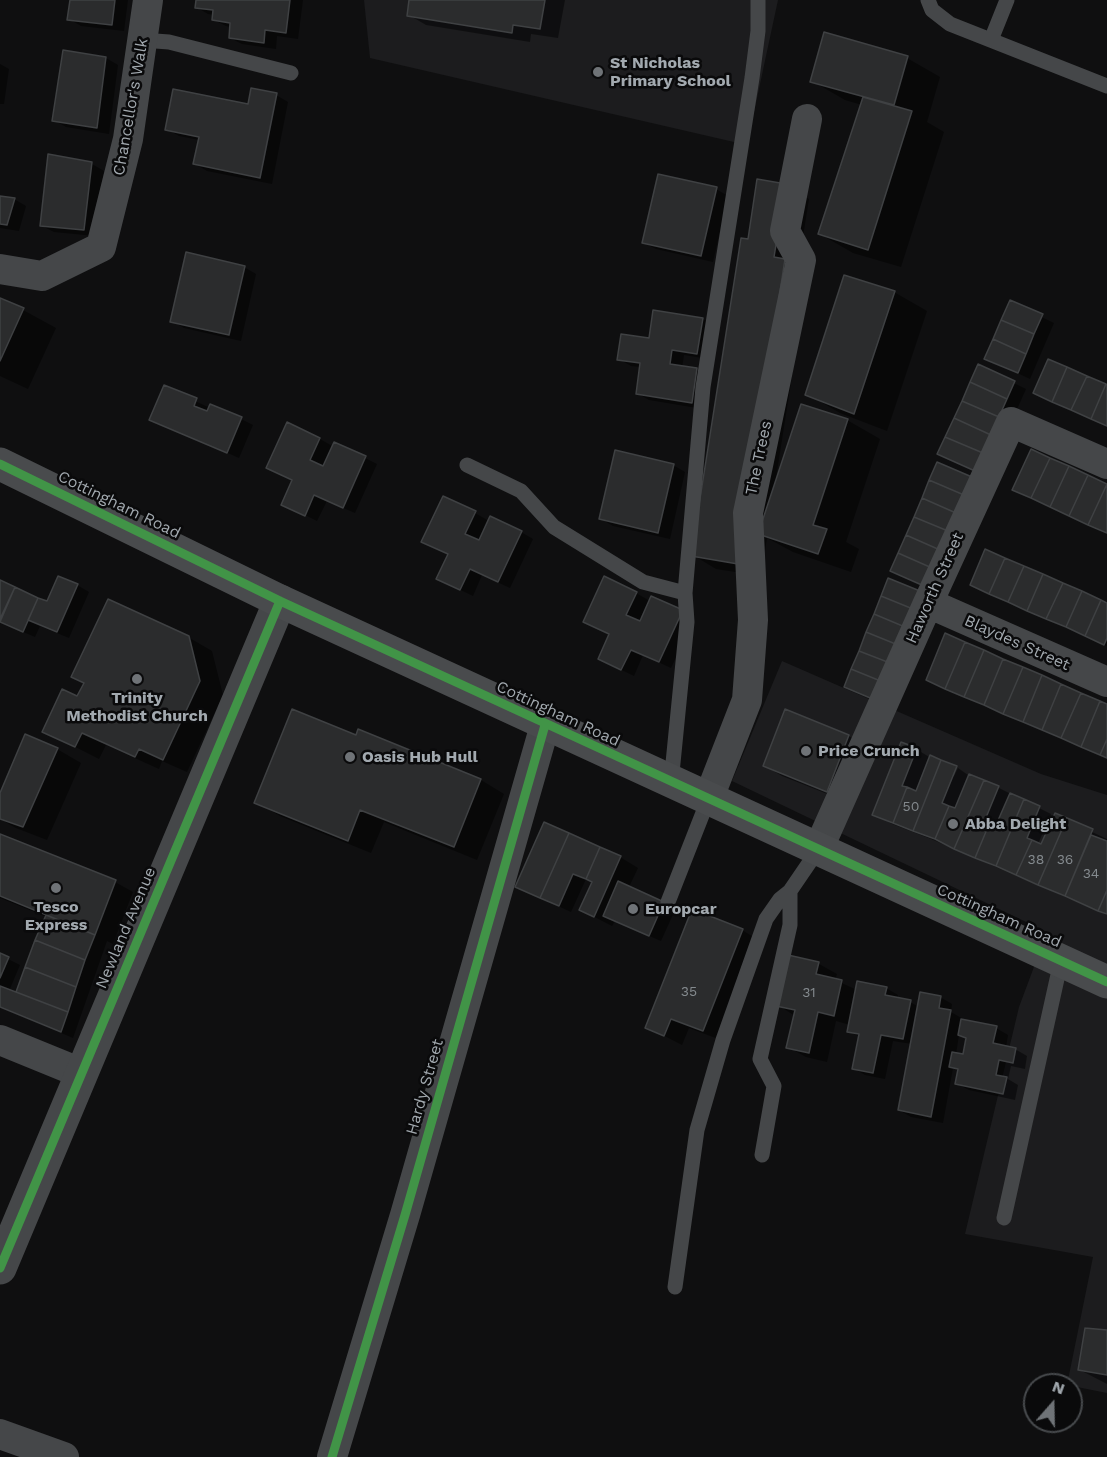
<!DOCTYPE html>
<html>
<head>
<meta charset="utf-8">
<style>
	body { margin:0 }
	#map { position:relative; width:1107px; height:1457px; overflow:hidden; background:#0f0f10; font-family:"Work Sans",sans-serif }
	canvas { display:block }
	.north { position:absolute; left:1023px; top:1373px; width:60px; height:60px; box-sizing:border-box; background:#0a0a0b; border:2px solid #474a4d; border-radius:50%; rotate:20deg; font-size:16px; font-weight:700; line-height:24px; text-align:center; color:#a2a9af }
	.north::after { content:''; display:block; margin:auto; width:21px; height:27px; background:#6f7377; clip-path:polygon(50% 0,100% 100%,50% 72%,0 100%) }
</style>
</head>
<body>
<div id="map">
<canvas width="1107" height="1457"></canvas>
<div class="north">N</div>
</div>
<script>
const context = document.querySelector('canvas').getContext('2d');
context.lineJoin = 'round';
function fill(path, color) {
  context.fillStyle = color;
  context.fill(path, 'evenodd');
}
function poly(rows) {
  const path = new Path2D();
  for (const r of rows) {
    path.moveTo(r[0], r[1]);
    for (let i = 2; i < r.length; i += 2) path.lineTo(r[i], r[i + 1]);
  }
  return path;
}
function strokePath(path, color, width, dash) {
  context.strokeStyle = color;
  context.lineWidth = width;
  context.lineCap = dash ? 'butt' : 'round';
  context.setLineDash(dash || []);
  context.stroke(path);
}
function drawText(font, color, halo, rows, align = 'center') {
  context.font = font + ' "Work Sans",sans-serif';
  context.lineWidth = 5;
  context.setLineDash([]);
  context.textBaseline = 'middle';
  context.strokeStyle = halo;
  context.fillStyle = color;
  for (const [text, x, y, turn = 0] of rows) {
    context.save();
    context.translate(x, y);
    context.rotate((+turn || 0) * Math.PI / 180);
    context.textAlign = isNaN(turn) ? turn : align;
    if (halo) context.strokeText(text, 0, 0);
    context.fillText(text, 0, 0);
    context.restore();
  }
}
fill(poly([
	[364,0,778,0,747,145,370,58],
	[782,661,1041,774,1107,795,1107,1393,1067,1385,1093,1257,965,1234,1019,1007,1047,932,732,781]
]), '#1c1c1e');
fill(poly([
	[71,0,128,0,124,31,81,26,69,19],
	[197,0,303,0,298,39,277,36,276,49,242,44,230,38,231,27,226,26,214,20,214,15,208,14,196,7],
	[411,0,565,0,558,38,531,34,530,42,426,25,409,15],
	[106,58,118,65,109,134,66,127,54,120],
	[907,58,940,77,927,122,944,132,901,267,853,253,820,234,862,105,845,100,812,81],
	[0,64,9,69,4,104,0,104],
	[276,95,288,102,272,184,207,171,195,164,199,140,179,136,167,129,249,106],
	[92,164,104,171,95,236,54,232,42,226],
	[785,185,809,199,798,268,808,274,776,478,847,420,880,439,846,542,859,549,851,572,793,552,767,538,761,576,716,569,693,555,749,241],
	[716,189,728,196,713,262,656,249,644,243],
	[0,197,14,199,26,206,19,231,0,228],
	[244,267,256,274,241,341,184,328,172,321],
	[894,292,927,311,887,431,840,413,807,394],
	[0,299,23,310,56,328,28,389,0,376],
	[1010,302,1054,323,1030,379,986,358],
	[703,319,715,326,709,359,684,355,682,368,696,370,708,377,703,409,649,400,637,393,641,367,631,366,619,359,650,340],
	[979,366,1026,389,987,477,939,454],
	[165,387,210,408,241,419,253,425,239,458,151,419],
	[320,439,334,447,365,458,377,464,355,513,327,501,317,521,283,504],
	[673,465,685,472,670,539,613,526,601,519],
	[475,513,489,521,521,532,533,539,510,588,482,575,473,596,438,579,449,555,423,542],
	[0,582,47,603,77,585,89,592,69,638,40,626,35,637,0,622],
	[971,585,1107,604,1107,646,983,591],
	[636,593,650,601,694,619,671,668,643,655,634,676,599,659,610,635,585,622],
	[188,637,212,651,223,695,187,772,162,761,159,769,106,745,99,759,44,731,78,698],
	[928,680,1107,706,1107,758,940,686],
	[786,711,849,736,867,747,845,801,782,776,765,766],
	[359,731,481,780,504,794,477,860,384,822,371,853,280,816,256,802,357,737],
	[57,749,81,763,47,840,16,828,0,819,0,797],
	[916,749,931,758,952,775,954,776,958,768,968,775,999,788,1051,814,1038,844,1042,846,1056,815,1107,839,1107,915,931,839,892,824,874,814],
	[0,835,115,882,133,892,113,944,107,941,73,1038,0,1007,0,955,20,965,9,991,17,994,47,917,0,898],
	[620,857,638,868,629,887,675,910,661,941,615,921,612,926,581,910,593,883,586,879,571,912,517,887],
	[742,930,760,941,721,1040,689,1028,682,1045,647,1027],
	[819,964,837,974,835,980,857,990,886,988,898,995,898,999,910,1002,919,1007,940,997,952,1004,951,1012,963,1019,962,1021,996,1028,1008,1035,1006,1047,1015,1049,1027,1056,1025,1069,1011,1066,1008,1079,1018,1085,1015,1100,969,1090,957,1084,960,1071,953,1068,943,1123,911,1117,899,1110,912,1044,893,1041,885,1079,865,1075,853,1068,860,1037,849,1031,850,1025,836,1021,827,1062,806,1057,788,1047,795,1016,778,1005],
	[959,1035,968,1039,964,1056,956,1054],
	[1107,1333,1107,1384,1080,1370]
]), '#0007');
const building = poly([
	[70,0,115,0,112,25,67,20,70,0],
	[196,0,290,0,286,33,265,30,264,43,229,38,230,23,212,20,213,10,195,8,196,0],
	[409,0,545,0,540,29,513,25,512,33,407,16,409,0],
	[824,32,908,56,894,105,810,82,824,32],
	[63,50,106,57,97,128,52,121,63,50],
	[251,88,277,93,260,178,193,164,199,137,165,130,173,89,248,104,251,88],
	[863,97,912,111,868,250,818,234,863,97],
	[48,154,92,162,84,230,40,226,48,154],
	[658,174,717,187,701,256,642,243,658,174],
	[757,179,786,184,774,257,785,259,738,564,691,556,741,238,748,239,757,179],
	[0,196,15,198,7,225,0,224,0,196],
	[186,252,245,266,229,335,170,322,186,252],
	[844,275,895,291,854,414,805,395,844,275],
	[0,298,24,308,0,361,0,298],
	[1010,300,1043,314,1034,334,1001,320,1010,300],
	[653,310,703,318,697,354,672,350,670,364,697,368,692,403,636,394,640,363,617,360,621,334,649,338,653,310],
	[1001,320,1034,334,1026,354,993,339,1001,320],
	[993,339,1026,354,1018,373,984,359,993,339],
	[1048,359,1067,367,1052,402,1033,393,1048,359],
	[978,364,1015,381,1007,399,970,382,978,364],
	[1067,367,1087,376,1071,410,1052,402,1067,367],
	[1087,376,1106,384,1091,419,1071,410,1087,376],
	[970,382,1007,399,999,417,962,401,970,382],
	[1106,384,1107,385,1107,426,1091,419,1106,384],
	[164,385,197,398,194,406,207,411,210,404,242,417,227,453,149,420,164,385],
	[962,401,999,417,991,435,954,418,962,401],
	[801,404,848,419,813,525,827,529,818,554,758,534,801,404],
	[954,418,991,435,983,453,945,437,954,418],
	[287,422,320,438,310,460,323,466,334,442,366,456,343,508,314,495,305,516,281,505,292,480,266,468,287,422],
	[945,437,983,453,975,471,937,454,945,437],
	[1031,449,1050,458,1031,498,1012,490,1031,449],
	[615,450,674,464,658,533,599,519,615,450],
	[1050,458,1069,466,1050,507,1031,498,1050,458],
	[937,462,972,477,964,495,929,480,937,462],
	[1069,466,1088,475,1069,516,1050,507,1069,466],
	[1088,475,1107,484,1088,525,1069,516,1088,475],
	[929,480,964,495,956,513,922,498,929,480],
	[1107,484,1107,533,1088,525,1107,484],
	[443,496,476,511,465,534,479,540,490,516,522,531,498,582,470,569,460,590,436,579,448,554,421,542,443,496],
	[922,498,956,513,948,531,914,517,922,498],
	[914,517,948,531,940,550,906,535,914,517],
	[906,535,940,550,932,568,898,553,906,535],
	[985,549,1005,558,989,594,970,585,985,549],
	[898,553,932,568,924,586,890,571,898,553],
	[1005,558,1024,566,1008,602,989,594,1005,558],
	[1024,566,1043,574,1027,611,1008,602,1024,566],
	[1043,574,1063,583,1046,619,1027,611,1043,574],
	[58,576,78,584,57,632,28,620,38,598,47,601,58,576],
	[604,576,637,592,626,615,640,621,651,596,683,610,659,662,631,650,621,670,598,659,609,634,583,622,604,576],
	[888,578,920,591,913,609,881,596,888,578],
	[0,580,15,587,0,619,0,580],
	[1063,583,1082,591,1066,627,1046,619,1063,583],
	[15,587,38,598,23,632,0,622,15,587],
	[1082,591,1101,600,1085,636,1066,627,1082,591],
	[881,596,913,609,905,627,874,614,881,596],
	[108,599,189,636,200,681,163,760,139,749,135,757,82,733,75,747,42,732,62,689,77,696,84,683,71,677,108,599],
	[1101,600,1107,603,1107,638,1104,645,1085,636,1101,600],
	[874,614,905,627,898,645,866,632,874,614],
	[866,632,898,645,890,663,859,651,866,632],
	[945,633,965,642,945,689,926,680,945,633],
	[965,642,984,650,964,697,945,689,965,642],
	[984,650,1003,659,984,705,964,697,984,650],
	[859,651,890,663,883,682,851,669,859,651],
	[1003,659,1023,667,1003,714,984,705,1003,659],
	[1023,667,1042,675,1023,722,1003,714,1023,667],
	[851,669,883,682,875,700,844,687,851,669],
	[1042,675,1061,684,1042,730,1023,722,1042,675],
	[1061,684,1081,693,1061,738,1042,730,1061,684],
	[1081,693,1100,701,1081,747,1061,738,1081,693],
	[1100,701,1107,704,1107,739,1100,755,1081,747,1100,701],
	[292,709,356,735,358,729,481,779,454,847,360,810,348,841,254,803,292,709],
	[785,709,849,735,827,792,763,766,785,709],
	[25,734,58,748,23,827,0,819,0,793,25,734],
	[1107,739,1107,758,1100,755,1107,739],
	[901,742,917,748,902,786,907,787,893,823,872,815,901,742],
	[930,755,941,760,913,831,893,823,907,787,916,791,930,755],
	[941,760,957,766,942,803,949,806,935,839,913,831,941,760],
	[969,774,984,780,954,849,935,839,949,806,955,808,969,774],
	[984,780,999,786,985,820,990,822,975,858,954,849,984,780],
	[1010,793,1024,799,996,866,975,858,990,822,996,825,1010,793],
	[1024,799,1040,806,1027,838,1032,840,1016,875,996,866,1024,799],
	[1055,813,1067,818,1038,885,1016,875,1032,840,1041,844,1055,813],
	[1067,818,1093,829,1065,896,1038,885,1067,818],
	[544,822,569,833,540,898,515,887,544,822],
	[569,833,600,847,586,879,573,874,559,906,540,898,569,833],
	[0,834,116,880,95,935,0,896,0,834],
	[1091,835,1107,841,1107,890,1098,911,1065,896,1091,835],
	[600,847,621,856,594,917,579,910,592,882,586,879,600,847],
	[618,881,664,902,649,936,603,916,618,881],
	[1107,890,1107,914,1098,911,1107,890],
	[692,909,743,929,703,1031,671,1019,664,1036,645,1028,692,909],
	[46,915,95,935,85,960,35,940,46,915],
	[35,940,85,960,76,987,25,967,35,940],
	[0,953,9,957,0,978,0,953],
	[788,955,819,962,816,974,842,980,834,1016,818,1012,809,1053,786,1048,795,1010,776,1006,788,955],
	[25,967,76,987,68,1012,16,992,25,967],
	[857,981,887,987,885,995,911,1000,903,1039,881,1035,873,1073,852,1069,859,1034,847,1032,857,981],
	[0,986,68,1012,61,1032,0,1007,0,986],
	[920,992,941,996,939,1008,951,1010,931,1117,898,1110,920,992],
	[961,1019,997,1026,993,1043,1016,1048,1013,1063,999,1060,996,1075,1007,1077,1003,1094,955,1084,958,1069,949,1067,952,1052,963,1054,966,1038,958,1035,961,1019],
	[1085,1328,1107,1330,1107,1375,1078,1370,1085,1328]
]);
fill(building, '#2b2c2d');
strokePath(building, '#3f4143', 1.5);
strokePath(poly([
	[928,0,932,10,950,24,1107,86],
	[142,40,169,42,291,73],
	[991,40,1007,0],
	[467,465,521,491,554,527,643,582,685,593],
	[671,783,687,622,685,593,703,387,752,78,758,31,758,0],
	[668,902,708,800],
	[762,1155,774,1086,760,1059,790,925,790,891],
	[1004,1218,1061,961],
	[675,1287,697,1130,723,1040,766,919,780,899,790,891,818,850]
]), '#454749', 15);
strokePath(poly([
	[0,269,42,276,101,247,128,139,148,0],
	[928,603,1107,682],
	[708,800,747,700,753,620,748,513,801,260,785,231,807,119],
	[818,850,928,603,1011,422,1107,464],
	[0,1040,81,1073],
	[0,1434,64,1457],
	[332,1457,405,1215,545,725]
]), '#454749', 30);
strokePath(poly([
	[0,1268,280,601]
]), '#454749', 33);
strokePath(poly([
	[0,464,280,601,1107,982]
]), '#494b4d', 33);
strokePath(poly([
	[0,464,280,601,1107,982],
	[0,1268,280,601],
	[332,1457,405,1215,545,725]
]), '#419447', 9);
for (const [x, y, r, color] of [
	[598,72,6,"#6f7377"],
	[137,679,6,"#6f7377"],
	[806,751,6,"#6f7377"],
	[350,757,6,"#6f7377"],
	[953,824,6,"#6f7377"],
	[56,888,6,"#6f7377"],
	[633,909,6,"#6f7377"]
]) {
  const dot = new Path2D();
  dot.arc(x, y, r, 0, 2 * Math.PI);
  context.fillStyle = color;
  context.fill(dot);
  strokePath(dot, '#0a0a0b', 2);
}
drawText('14px', '#848a8e', null, [
	["50",911,807],
	["38",1036,860],
	["36",1065,860],
	["34",1091,874],
	["35",689,992],
	["31",809,993]
]);
drawText('bold 16px', '#a2a9af', '#0a0a0b', [
	["St Nicholas",610,63],
	["Primary School",610,81],
	["Trinity",137,698,"center"],
	["Methodist Church",137,716,"center"],
	["Price Crunch",818,751],
	["Oasis Hub Hull",362,757],
	["Abba Delight",965,824],
	["Tesco",56,907,"center"],
	["Express",56,925,"center"],
	["Europcar",645,909]
], 'left');
drawText('16px', '#a2a9af', '#0a0a0b', [
	["Chancellor's Walk",131,107,-80],
	["The Trees",759,458,-78],
	["Cottingham Road",119,505,26],
	["Haworth Street",935,588,-66],
	["Blaydes Street",1017,643,24],
	["Cottingham Road",558,714,25],
	["Cottingham Road",999,916,24],
	["Newland Avenue",126,928,-67],
	["Hardy Street",425,1087,-74]
]);
</script>
</body>
</html>
